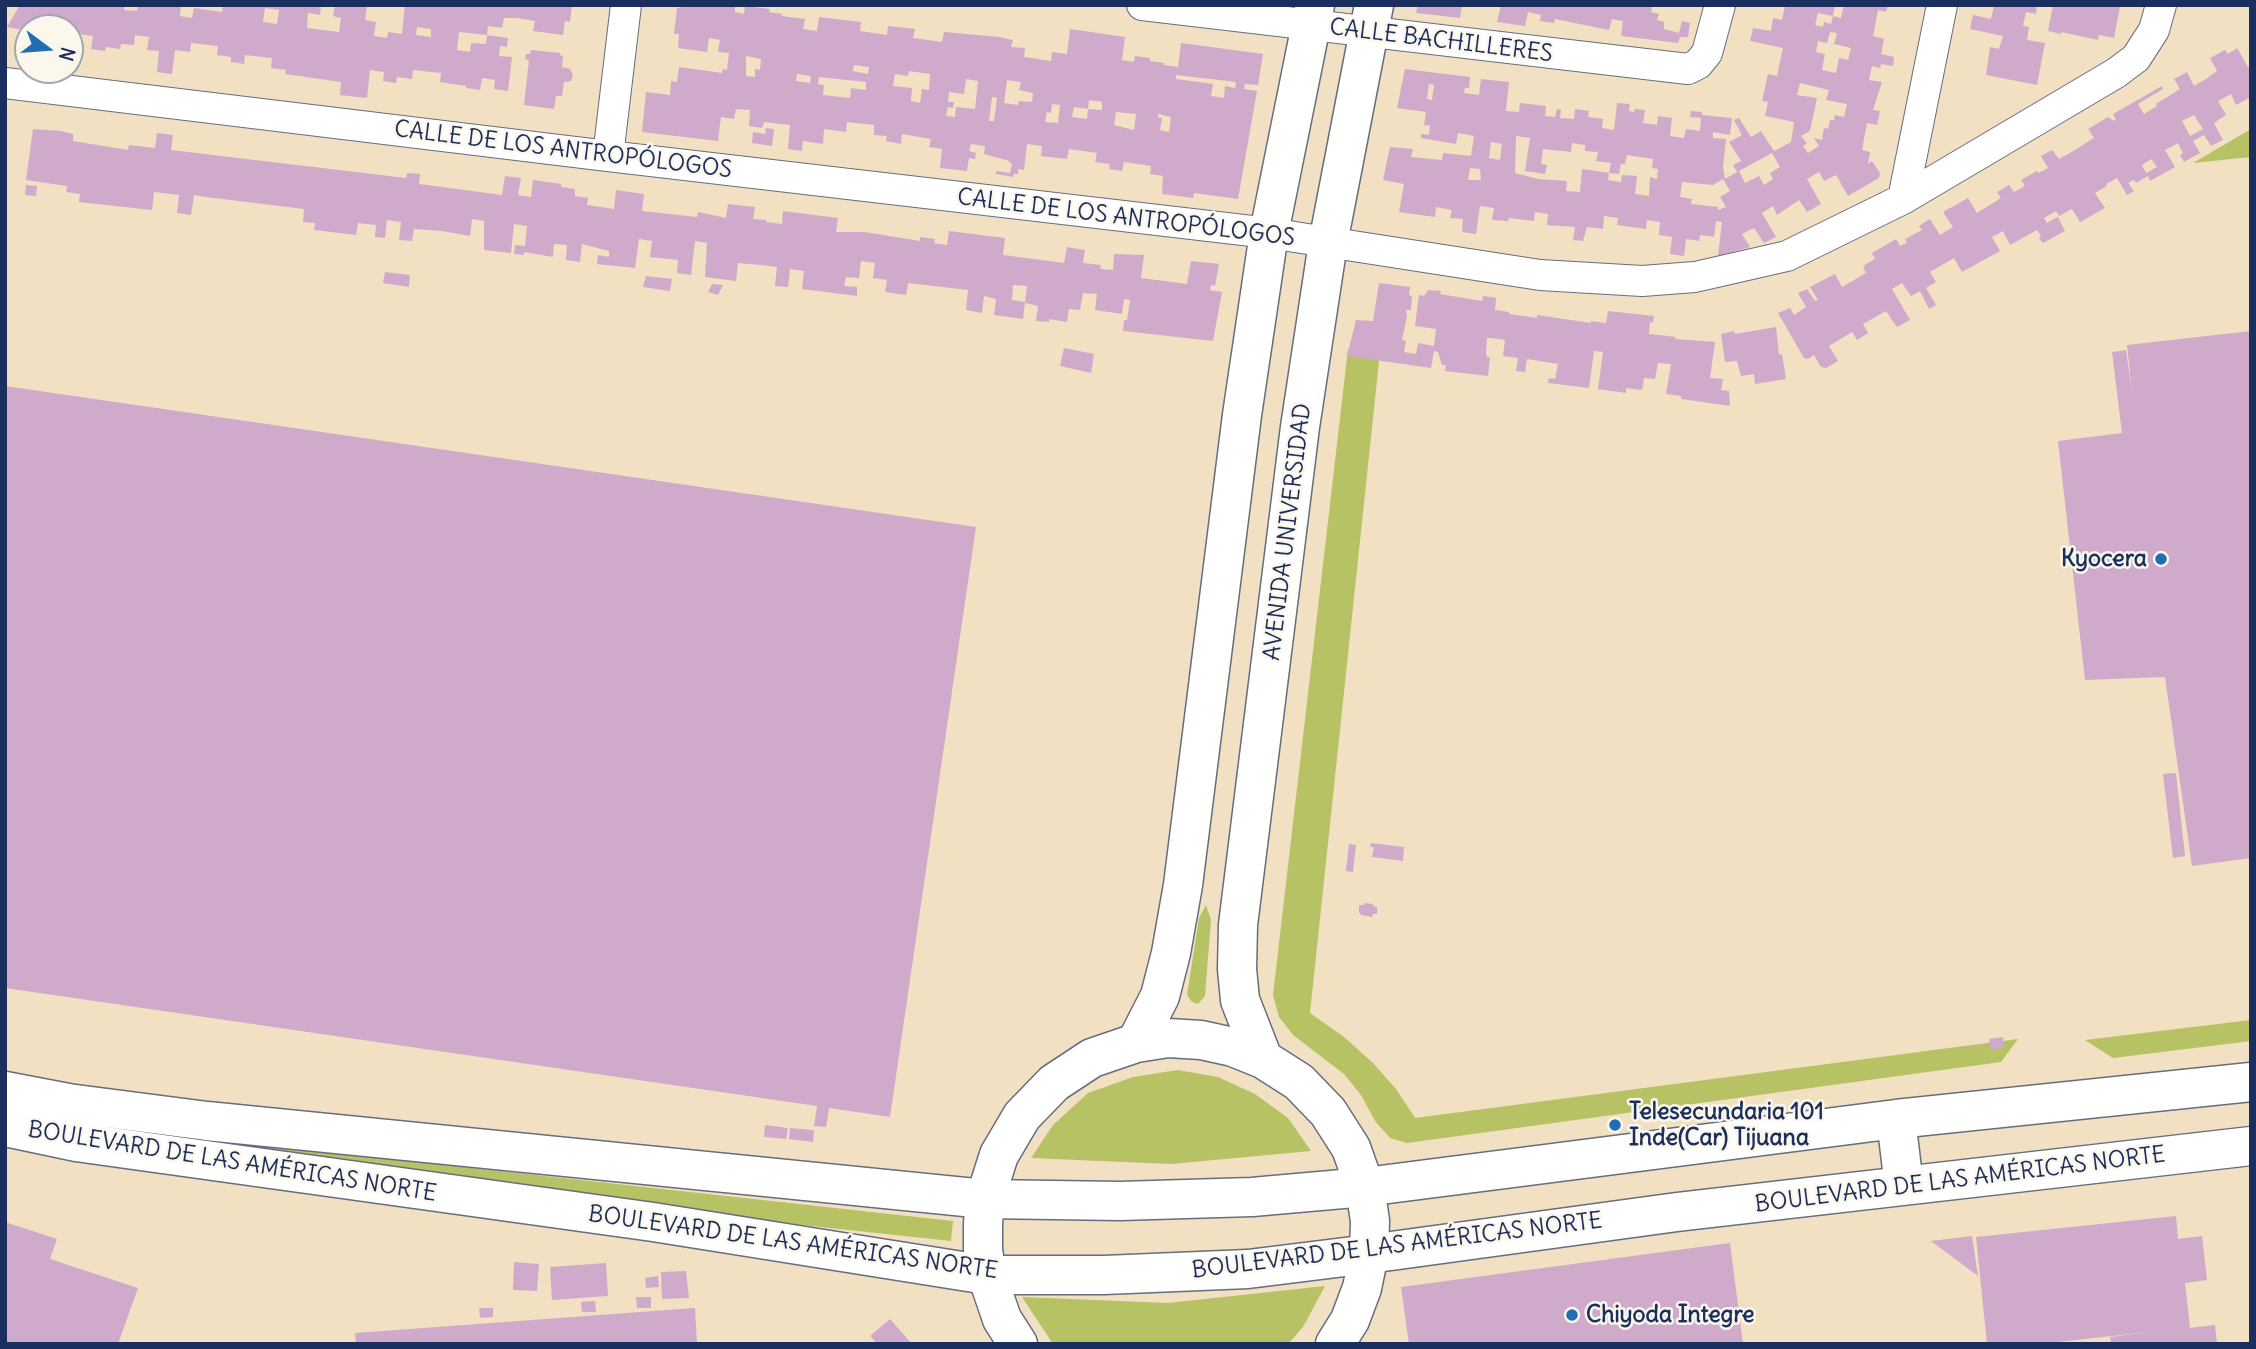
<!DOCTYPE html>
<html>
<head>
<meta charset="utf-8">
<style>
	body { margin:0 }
	#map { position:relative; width:2256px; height:1349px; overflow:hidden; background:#f2e0c2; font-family:Delius,sans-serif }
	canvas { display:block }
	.frame { position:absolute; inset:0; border:7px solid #1b2f5e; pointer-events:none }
	.north { position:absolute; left:14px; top:14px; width:70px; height:70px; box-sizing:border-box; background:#fbf7ec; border:2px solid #a1a7b3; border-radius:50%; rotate:106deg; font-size:19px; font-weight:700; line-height:28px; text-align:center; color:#1b2f5e }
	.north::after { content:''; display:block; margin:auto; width:24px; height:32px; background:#1f6fb2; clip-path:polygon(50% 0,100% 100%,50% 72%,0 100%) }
</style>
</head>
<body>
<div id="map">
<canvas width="2256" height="1349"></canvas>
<div class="frame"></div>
<div class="north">N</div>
</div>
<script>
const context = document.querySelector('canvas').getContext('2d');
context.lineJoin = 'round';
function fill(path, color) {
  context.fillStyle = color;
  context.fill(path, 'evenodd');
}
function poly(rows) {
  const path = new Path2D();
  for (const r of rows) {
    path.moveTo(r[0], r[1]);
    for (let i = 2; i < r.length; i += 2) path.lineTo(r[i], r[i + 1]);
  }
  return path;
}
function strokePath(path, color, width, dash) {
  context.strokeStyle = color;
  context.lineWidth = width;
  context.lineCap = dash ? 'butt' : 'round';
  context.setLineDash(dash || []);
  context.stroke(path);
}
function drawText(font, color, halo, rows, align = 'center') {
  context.font = font + ' Delius,sans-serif';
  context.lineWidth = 5;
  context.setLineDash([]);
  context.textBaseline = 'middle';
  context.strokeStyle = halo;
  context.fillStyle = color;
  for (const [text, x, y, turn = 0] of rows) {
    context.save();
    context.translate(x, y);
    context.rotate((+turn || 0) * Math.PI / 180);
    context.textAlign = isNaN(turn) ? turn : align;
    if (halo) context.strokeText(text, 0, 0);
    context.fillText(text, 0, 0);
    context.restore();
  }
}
fill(poly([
	[2251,129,2251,157,2193,163],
	[1348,349,1380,352,1310,1013,1344,1037,1373,1063,1396,1089,1415,1118,2018,1039,2001,1062,1407,1143,1390,1138,1375,1121,1361,1095,1344,1074,1293,1035,1279,1017,1273,995],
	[1206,905,1211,920,1205,996,1198,1004,1192,1002,1187,995,1199,918],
	[2251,1020,2251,1041,2113,1058,2085,1040],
	[1178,1070,1218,1077,1255,1094,1288,1118,1311,1151,1171,1164,1031,1158,1053,1125,1088,1093,1133,1077],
	[209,1139,953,1221,951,1241,681,1212],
	[1325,1286,1303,1327,1288,1344,1053,1344,1022,1297,1168,1303]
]), '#b6c263');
fill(poly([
	[20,5,125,5,124,10,137,11,138,5,181,5,180,16,192,18,194,8,222,12,223,5,321,5,320,15,308,13,307,28,339,32,341,18,333,16,335,5,367,5,365,20,376,22,374,36,387,38,388,32,402,34,405,5,572,5,570,22,565,21,563,35,533,31,535,21,517,18,504,18,502,28,488,26,487,35,508,38,507,47,500,46,499,56,512,57,508,91,494,89,495,80,482,78,480,90,466,88,466,86,440,82,441,73,413,70,412,79,397,77,396,83,383,81,384,72,370,70,367,98,340,95,341,82,285,74,286,70,271,68,272,58,245,55,244,64,231,62,231,57,217,55,218,46,191,43,190,52,175,50,172,74,157,72,159,51,147,50,149,37,135,35,134,45,121,44,120,49,106,47,105,51,91,49,93,36,79,34,78,44,70,43,70,28,28,28,28,31,7,27],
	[265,8,279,10,277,24,263,22],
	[417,27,431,29,431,37,416,35],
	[459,32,487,35,486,44,471,43,470,52,457,50],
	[683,5,735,5,735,12,744,14,745,6,770,9,769,12,782,14,782,16,805,19,803,29,817,31,819,17,861,22,860,31,887,35,888,26,915,29,913,38,942,42,944,32,1000,37,1013,40,1011,47,1025,48,1024,57,1051,61,1052,52,1067,54,1070,29,1125,37,1122,60,1134,62,1135,56,1150,58,1150,61,1164,63,1164,65,1178,67,1181,43,1263,54,1258,85,1245,84,1244,89,1257,91,1238,199,1194,193,1193,198,1162,194,1163,176,1150,174,1151,166,1124,162,1122,171,1109,169,1110,164,1095,162,1097,153,1069,149,1067,159,1041,156,1042,146,1027,144,1024,170,1018,169,1018,174,1014,174,1013,177,996,174,996,171,1010,173,1012,165,1009,161,984,154,985,146,971,144,969,151,976,153,975,159,969,158,967,171,940,168,942,149,929,147,931,139,902,134,901,144,886,141,887,136,874,135,874,125,847,122,846,132,824,129,823,144,803,141,802,151,788,149,790,125,764,122,762,128,749,126,750,110,736,109,734,119,721,117,718,141,642,132,646,92,670,95,671,81,677,82,679,67,722,73,723,69,727,70,729,53,718,52,720,40,709,38,707,52,678,48,679,34,674,34,677,8,682,7],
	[746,56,761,59,760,70,755,69,755,77,746,76],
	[854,65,869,67,868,74,853,71],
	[909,71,930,74,929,90,922,89,920,103,911,101,912,88,893,86,895,74,908,76],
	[797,74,811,76,810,83,796,81],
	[1176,75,1236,82,1235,88,1225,86,1224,98,1211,96,1213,84,1176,79],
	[819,77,866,82,866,90,851,88,850,98,823,95,824,85,818,84],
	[966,79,978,81,975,109,956,107,955,117,946,116,948,107,953,108,954,102,948,102,949,92,964,94],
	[1007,80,1021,82,1019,90,1033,93,1032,102,1019,101,1018,105,1004,103],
	[992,97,997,98,994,121,989,121],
	[1089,100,1102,102,1102,110,1088,109,1087,119,1072,117,1074,107,1088,109],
	[1052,104,1060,105,1058,123,1045,122,1047,112,1051,113],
	[1116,112,1136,114,1134,130,1114,125],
	[1158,114,1171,117,1169,132,1160,130,1162,118,1158,117],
	[1418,5,1462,5,1460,18,1416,13],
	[1501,5,1652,5,1651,12,1659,14,1657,20,1664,22,1664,29,1679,33,1682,21,1690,23,1688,37,1680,37,1678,43,1621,36,1623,21,1612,19,1609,30,1555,19,1554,23,1540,21,1541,15,1528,12,1525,26,1497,22],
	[1785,5,1835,5,1833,16,1818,13,1815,25,1823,27,1824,22,1831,24,1833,16,1841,18,1844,5,1888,5,1886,12,1878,10,1873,36,1884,39,1881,54,1894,57,1893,66,1881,64,1880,68,1872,66,1869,80,1882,82,1873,110,1880,111,1877,125,1867,123,1862,150,1870,152,1868,164,1872,161,1880,173,1879,178,1848,196,1836,175,1824,181,1819,172,1807,179,1821,204,1807,212,1799,200,1777,215,1773,206,1762,213,1776,237,1764,243,1754,228,1742,234,1750,247,1718,256,1722,222,1716,221,1714,237,1700,235,1699,241,1686,239,1684,256,1670,254,1672,237,1659,235,1660,222,1647,220,1646,229,1617,225,1618,218,1604,216,1603,229,1587,227,1583,241,1573,240,1575,227,1547,225,1548,214,1535,212,1534,221,1509,218,1508,221,1492,220,1494,208,1480,206,1476,234,1462,232,1463,219,1450,218,1452,210,1436,207,1435,217,1399,212,1404,184,1383,180,1390,147,1413,149,1411,157,1442,160,1443,153,1471,156,1474,136,1458,133,1456,144,1421,138,1421,134,1429,135,1430,126,1424,125,1426,112,1397,108,1405,69,1470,77,1469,88,1465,88,1464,93,1479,95,1481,79,1509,82,1506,111,1519,112,1520,103,1546,106,1545,116,1555,117,1557,109,1561,110,1560,118,1574,119,1575,109,1589,111,1588,117,1603,119,1602,128,1614,130,1617,103,1630,104,1629,111,1634,112,1635,109,1645,110,1643,123,1657,125,1658,116,1672,118,1670,136,1684,138,1686,129,1700,131,1701,118,1690,117,1691,111,1702,112,1702,115,1732,118,1730,135,1713,132,1713,138,1726,139,1723,167,1725,179,1737,172,1733,165,1741,161,1729,142,1742,135,1734,120,1739,118,1751,137,1761,131,1774,151,1791,142,1794,122,1765,116,1768,102,1762,101,1768,74,1777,76,1783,48,1750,41,1753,28,1771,31,1773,18,1782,20],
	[1830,32,1837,33,1834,44,1851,48,1848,60,1839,58,1836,73,1822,70,1825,54,1816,52,1818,41,1827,43],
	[1800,83,1829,90,1826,100,1847,104,1844,117,1835,115,1834,120,1830,120,1828,129,1824,128,1822,140,1814,138,1819,146,1808,153,1803,146,1807,143,1801,136,1810,131,1817,98,1797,95],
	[1429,84,1434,85,1432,100,1427,99],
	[1516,136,1530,138,1525,171,1545,174,1547,165,1541,164,1543,149,1571,152,1572,143,1585,145,1585,151,1598,152,1596,161,1611,163,1609,173,1619,174,1621,164,1625,164,1627,155,1653,159,1652,168,1658,169,1657,179,1650,177,1649,196,1635,194,1637,176,1622,175,1621,182,1608,180,1609,173,1582,169,1580,192,1566,191,1567,181,1538,179,1515,173],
	[1491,142,1502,144,1500,160,1489,158],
	[1772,153,1780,167,1770,173,1773,179,1764,185,1759,176,1745,183,1739,171],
	[1470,168,1480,169,1481,180,1468,180],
	[1723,179,1730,191,1720,197,1726,207,1718,210,1718,207,1691,204,1692,199,1680,197,1682,182,1713,185],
	[2003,5,2037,5,2036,14,2026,12,2023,26,2029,27,2027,40,2045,43,2037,85,1986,75,1990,47,1999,49,2003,36,1970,29,1973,15,1991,19,1994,6,2002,7],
	[2053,5,2110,5,2120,7,2114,38,2099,35,2098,40,2061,32,2061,34,2048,31],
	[2237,48,2248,67,2251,66,2251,101,2249,98,2236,105,2231,94,2218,101,2226,115,2214,123,2223,140,2211,146,2204,135,2193,141,2200,153,2184,162,2180,155,2183,153,2178,143,2165,150,2175,167,2150,181,2148,176,2136,183,2134,180,2128,183,2134,191,2127,195,2117,178,2106,184,2107,186,2095,193,2105,208,2080,222,2072,209,2059,216,2056,211,2044,218,2047,223,2058,217,2065,231,2043,243,2039,238,2041,236,2037,230,2010,245,2003,231,1992,237,2000,251,1962,272,1954,258,1930,272,1936,282,1926,288,1936,305,1929,309,1920,291,1911,296,1902,283,1892,289,1910,320,1897,327,1886,311,1863,324,1868,333,1857,340,1852,332,1829,346,1838,361,1826,368,1821,367,1814,355,1808,359,1804,358,1778,313,1790,308,1794,315,1806,307,1798,293,1807,289,1815,301,1818,300,1810,287,1835,274,1842,287,1866,273,1863,266,1875,259,1872,253,1896,239,1900,246,1907,243,1905,239,1922,230,1919,226,1930,219,1940,235,1953,227,1943,212,1968,198,1977,213,2001,198,1997,192,2009,185,2014,192,2025,186,2021,180,2037,171,2039,173,2048,168,2041,156,2052,150,2059,159,2070,153,2094,138,2088,129,2108,117,2114,121,2116,119,2113,114,2162,86,2163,89,2138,104,2144,114,2157,106,2156,104,2180,89,2174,79,2187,72,2194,86,2206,79,2217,71,2210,58,2225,50,2228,54],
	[2194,115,2203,129,2190,136,2182,121],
	[2151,159,2157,167,2146,173,2142,165],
	[531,50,560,53,560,55,563,56,562,67,570,69,573,75,571,81,564,82,562,96,556,96,554,109,524,105,529,60,525,59,526,54,530,54],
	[766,128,774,129,772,146,752,143,753,132,765,134],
	[33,129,61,131,73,134,73,141,128,150,129,145,155,148,157,133,173,135,171,150,406,178,407,173,420,174,419,184,502,195,505,176,521,178,518,195,531,197,533,180,561,184,561,187,575,189,575,196,588,198,587,205,614,209,616,190,644,194,642,211,697,217,698,212,726,218,728,204,755,207,753,219,766,220,766,222,782,224,783,211,838,218,836,232,865,232,920,241,920,237,935,239,934,243,947,245,949,231,1005,238,1003,255,1064,263,1067,247,1085,250,1083,263,1101,265,1100,269,1113,270,1114,254,1144,255,1141,278,1187,284,1191,261,1219,264,1215,286,1211,285,1210,290,1222,292,1213,341,1123,331,1124,320,1127,320,1130,300,1124,299,1122,314,1095,310,1097,294,1083,293,1080,310,1069,309,1067,322,1049,319,1049,322,1036,321,1038,306,1025,303,1027,286,1013,285,1012,300,1025,302,1023,319,994,315,996,299,984,296,982,313,966,310,968,290,908,283,906,295,885,292,887,280,873,278,875,263,861,261,859,278,846,277,844,286,857,287,857,296,802,289,804,271,790,269,788,287,775,286,777,267,761,265,738,263,736,281,705,277,707,243,695,241,691,275,677,273,678,260,650,257,652,241,639,239,635,268,597,264,598,255,609,257,609,251,582,244,580,262,566,260,567,245,554,244,553,257,524,252,524,255,514,254,515,245,525,246,527,226,514,224,511,253,484,250,484,221,472,219,470,236,442,231,414,229,412,241,399,240,401,222,387,220,385,238,375,237,376,225,358,223,356,235,314,230,315,223,303,222,304,209,206,197,194,195,191,215,177,213,179,195,154,192,152,210,79,202,80,194,66,192,67,186,26,180],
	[26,185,37,186,36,196,25,195],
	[385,272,410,275,409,287,383,283],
	[646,276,672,279,670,291,643,287],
	[1379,283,1410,287,1409,295,1412,296,1411,310,1406,310,1407,316,1402,340,1406,341,1404,352,1416,354,1418,343,1434,346,1436,329,1415,326,1419,295,1424,296,1428,290,1441,291,1440,294,1482,301,1483,296,1496,298,1495,310,1509,312,1509,314,1537,318,1537,315,1591,323,1591,321,1606,323,1608,311,1654,316,1653,323,1650,322,1649,334,1676,337,1675,339,1715,342,1710,378,1723,379,1721,390,1729,391,1730,406,1681,399,1681,396,1666,394,1671,364,1658,363,1655,379,1644,378,1642,390,1626,388,1626,393,1598,389,1603,352,1594,351,1589,388,1548,383,1549,378,1555,379,1558,364,1527,359,1525,372,1516,371,1518,358,1503,356,1505,340,1491,338,1487,338,1486,354,1487,357,1490,357,1488,376,1445,371,1446,365,1442,365,1438,352,1434,351,1431,368,1347,356,1356,320,1373,321],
	[712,284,723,285,718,295,708,292],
	[1776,327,1779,355,1782,354,1786,379,1755,384,1754,374,1741,376,1737,361,1725,362,1721,334,1734,331,1735,334],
	[2251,331,2251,858,2192,866,2165,677,2085,680,2058,441,2122,433,2112,352,2126,350,2132,393,2127,345],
	[1064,348,1094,354,1091,373,1060,366],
	[5,386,976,527,890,1117,829,1108,826,1127,814,1126,817,1106,5,988],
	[2176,773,2185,856,2173,858,2163,774],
	[1371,843,1404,847,1403,861,1372,857,1374,847,1370,847],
	[1349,844,1356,845,1353,872,1346,871],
	[1364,903,1373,904,1373,906,1377,907,1377,914,1373,914,1372,917,1361,915,1359,912,1359,905,1364,905],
	[2003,1037,2003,1048,1990,1049,1989,1039],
	[765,1125,788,1128,786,1139,764,1137],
	[790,1128,814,1130,813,1142,789,1139],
	[2176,1216,2178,1239,2202,1236,2207,1280,2185,1283,2190,1328,2215,1325,2217,1344,2111,1344,2110,1337,2149,1332,2039,1344,1987,1344,1976,1237],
	[5,1222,57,1239,50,1259,138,1288,118,1344,5,1344],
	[1972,1236,1978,1276,1931,1241],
	[1730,1243,1743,1344,1409,1344,1401,1287],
	[514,1262,539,1264,537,1291,513,1290],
	[606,1263,608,1296,552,1300,550,1267],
	[686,1271,689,1298,662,1299,661,1272],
	[658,1276,659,1287,646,1288,645,1278],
	[636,1297,651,1297,651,1308,637,1308],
	[595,1301,596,1312,582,1312,581,1302],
	[479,1308,493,1308,493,1317,480,1318],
	[695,1308,697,1344,356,1344,355,1333],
	[890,1319,912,1344,877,1344,870,1336]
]), '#cfaacb');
const street = poly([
	[1142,5,1688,69,1698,64,1707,53,1720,5],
	[5,83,608,156,1269,233,1540,275,1642,281,1695,277,1787,256,1903,199,2116,73,2136,58,2154,30,2161,5],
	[608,156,626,5],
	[1903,199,1942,5]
]);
const secondary = poly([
	[1136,1043,1160,996,1171,953,1183,885,1242,415,1269,233,1315,5],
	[1263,1059,1240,1000,1237,969,1238,925,1300,427,1328,243,1374,5],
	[1018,1344,1002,1319,987,1275,983,1250,983,1224,985,1199,999,1155,1022,1116,1054,1083,1092,1058,1136,1043,1168,1038,1201,1040,1233,1047,1263,1059,1299,1082,1328,1112,1351,1148,1365,1187,1370,1221,1369,1254,1362,1288,1350,1320,1335,1344]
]);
const primary = poly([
	[5,1091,68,1103,207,1121,985,1199,1120,1201,1252,1197,1365,1187,1896,1119,2251,1082],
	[1896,1119,1904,1186],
	[5,1127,76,1142,653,1222,987,1275,1104,1275,1248,1269,1369,1254,1677,1212,2251,1146]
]);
strokePath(street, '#666d81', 32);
strokePath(secondary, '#666d81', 41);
strokePath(primary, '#666d81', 41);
strokePath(street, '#fff', 30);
strokePath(secondary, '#fff', 38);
strokePath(primary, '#fff', 38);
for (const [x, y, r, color] of [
	[2161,559,7,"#1f6fb2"],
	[1615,1125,7,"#1f6fb2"],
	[1572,1315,7,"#1f6fb2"]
]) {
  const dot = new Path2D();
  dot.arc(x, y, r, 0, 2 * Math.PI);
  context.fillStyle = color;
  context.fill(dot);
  strokePath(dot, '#fbf7ec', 2.5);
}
drawText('23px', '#1b2f5e', '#fbf7ec', [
	["CALLE BACHILLERES",1441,41,7],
	["CALLE DE LOS ANTROPÓLOGOS",563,150,7],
	["CALLE DE LOS ANTROPÓLOGOS",1126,218,7],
	["AVENIDA UNIVERSIDAD",1288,532,-83],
	["BOULEVARD DE LAS AMÉRICAS NORTE",232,1162,9],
	["BOULEVARD DE LAS AMÉRICAS NORTE",1960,1180,-7],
	["BOULEVARD DE LAS AMÉRICAS NORTE",793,1243,8],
	["BOULEVARD DE LAS AMÉRICAS NORTE",1397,1246,-7]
]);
drawText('bold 23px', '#1b2f5e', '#fbf7ec', [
	["Kyocera",2147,559,"right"],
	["Telesecundaria 101",1629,1112],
	["Inde(Car) Tijuana",1629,1138],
	["Chiyoda Integre",1586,1315]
], 'left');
</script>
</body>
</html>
